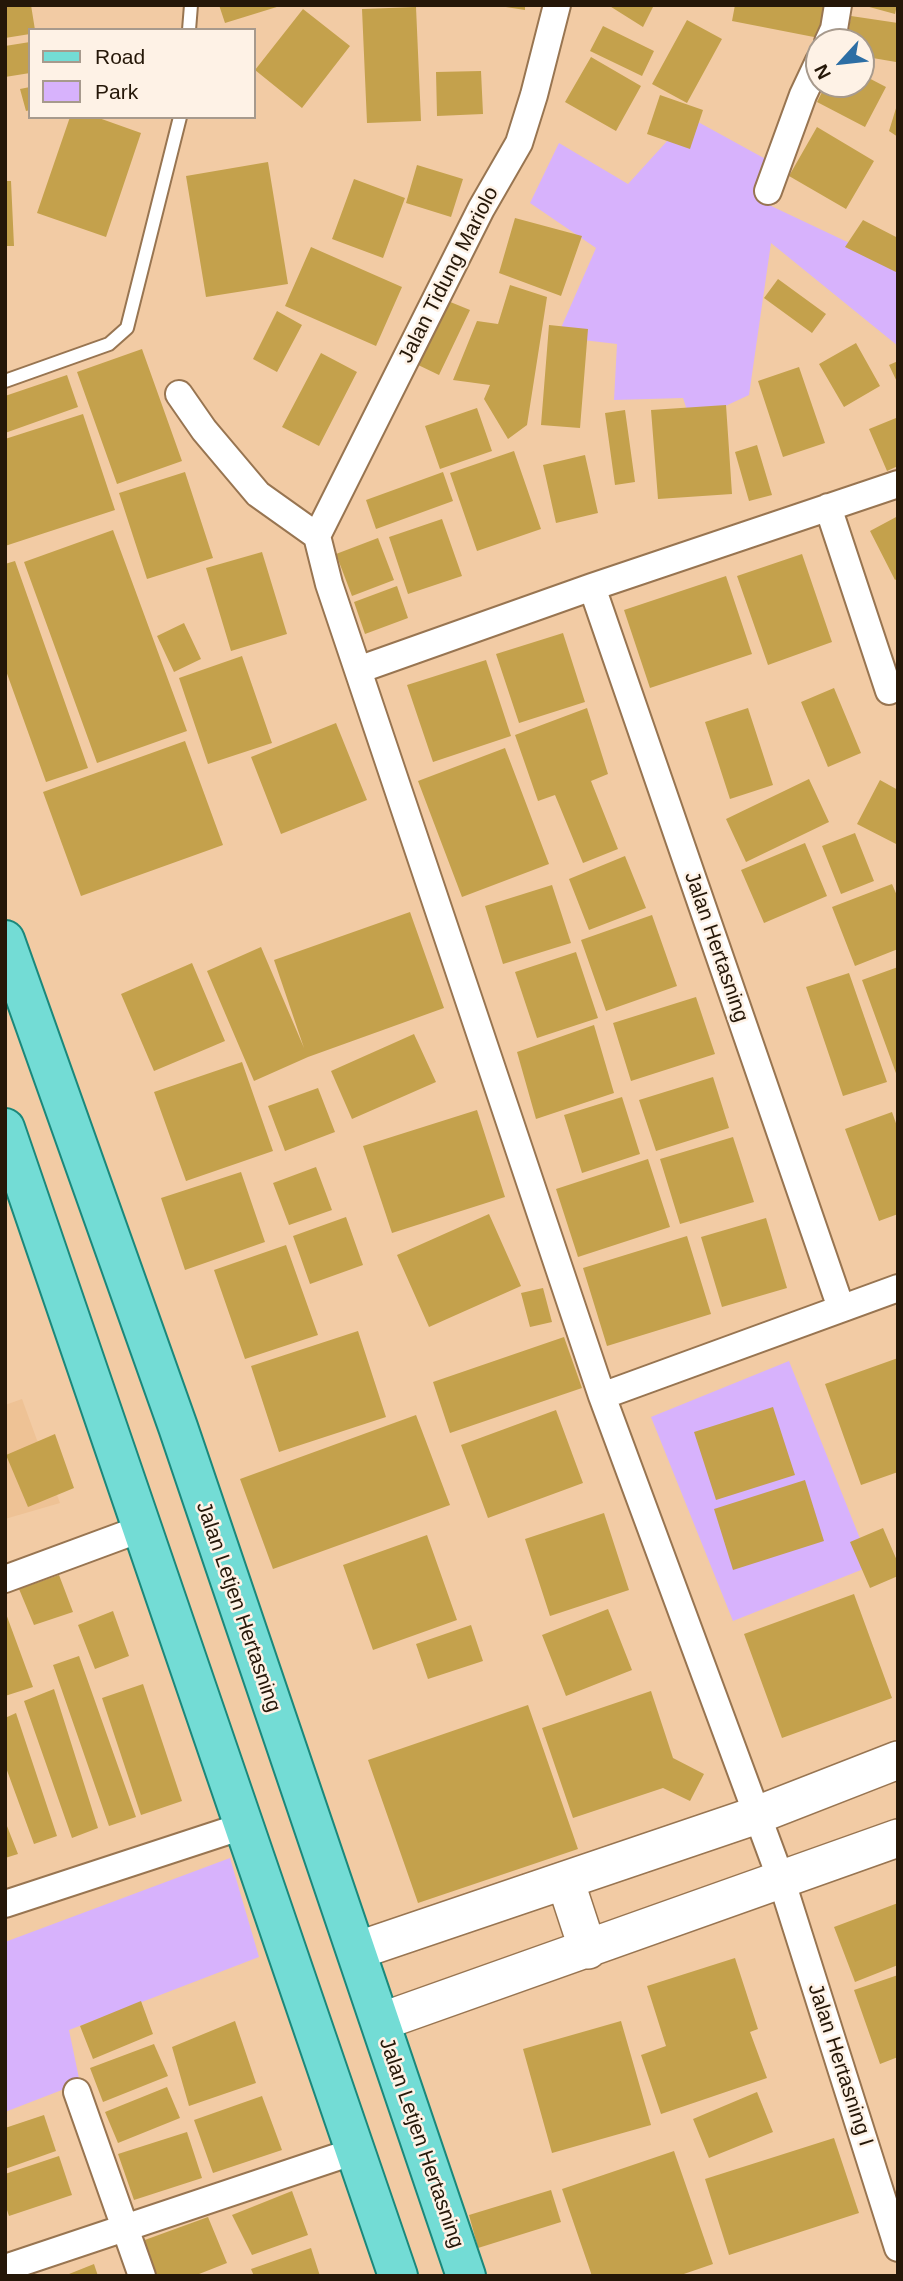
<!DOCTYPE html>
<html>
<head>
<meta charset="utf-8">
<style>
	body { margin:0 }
	#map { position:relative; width:903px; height:2281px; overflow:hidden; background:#f2cba4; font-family:Helvetica,sans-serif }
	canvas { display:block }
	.frame { position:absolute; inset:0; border:7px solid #251708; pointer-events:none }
	.legend { position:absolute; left:28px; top:28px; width:228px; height:91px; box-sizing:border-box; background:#fef2e6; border:2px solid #a79a8d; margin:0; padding:9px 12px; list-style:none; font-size:21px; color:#251708 }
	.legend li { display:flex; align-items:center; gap:14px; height:35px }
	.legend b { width:35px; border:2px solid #a79a8d }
	.north { position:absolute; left:805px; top:28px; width:70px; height:70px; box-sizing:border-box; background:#fef2e6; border:2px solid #a79a8d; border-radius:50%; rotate:243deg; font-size:19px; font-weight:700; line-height:28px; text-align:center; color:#251708 }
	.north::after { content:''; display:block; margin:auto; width:24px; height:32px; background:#2d6ea4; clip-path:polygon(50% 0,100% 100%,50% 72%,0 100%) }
</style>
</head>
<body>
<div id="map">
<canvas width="903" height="2281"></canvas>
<div class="frame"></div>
<ul class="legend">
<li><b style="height:9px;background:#73dcd5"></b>Road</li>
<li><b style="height:19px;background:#d7b2fc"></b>Park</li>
</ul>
<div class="north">N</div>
</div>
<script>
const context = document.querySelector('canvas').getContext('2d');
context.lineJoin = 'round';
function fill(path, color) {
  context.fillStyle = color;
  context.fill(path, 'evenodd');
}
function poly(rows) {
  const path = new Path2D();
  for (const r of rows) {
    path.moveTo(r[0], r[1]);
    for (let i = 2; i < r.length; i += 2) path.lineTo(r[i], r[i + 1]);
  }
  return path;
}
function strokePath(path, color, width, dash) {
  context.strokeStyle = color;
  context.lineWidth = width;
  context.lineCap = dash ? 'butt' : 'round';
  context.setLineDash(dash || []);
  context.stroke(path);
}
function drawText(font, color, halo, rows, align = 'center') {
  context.font = font + ' Helvetica,sans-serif';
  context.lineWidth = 5;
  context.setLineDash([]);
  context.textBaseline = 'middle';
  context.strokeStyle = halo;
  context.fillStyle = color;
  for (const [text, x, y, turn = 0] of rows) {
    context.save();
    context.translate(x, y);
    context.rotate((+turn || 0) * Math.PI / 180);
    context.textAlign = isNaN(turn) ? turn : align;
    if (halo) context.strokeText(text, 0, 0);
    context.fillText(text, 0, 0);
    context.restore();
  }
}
fill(poly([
	[22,1399,60,1503,5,1519,5,1405]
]), '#eec295');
fill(poly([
	[689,117,771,162,767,204,898,266,898,346,771,243,749,395,691,422,683,398,614,400,617,344,557,337,596,248,530,203,559,143,628,184],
	[789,1361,871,1566,733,1621,651,1417],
	[230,1858,259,1957,69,2030,80,2083,5,2112,5,1942]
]), '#d7b2fc');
fill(poly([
	[5,5,31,5,35,30,30,30,30,34,5,38],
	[219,5,280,5,280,6,225,23],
	[493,5,525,5,525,10],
	[608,5,654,5,643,27],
	[735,5,825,5,819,38,732,21],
	[862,5,897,5,895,14],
	[416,7,421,121,367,123,362,9],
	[303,9,350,46,302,108,255,70],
	[851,16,898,23,896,62,861,56,861,42,847,42],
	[687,20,722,39,687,103,652,84],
	[603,26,654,51,642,76,590,51],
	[30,42,30,73,5,77,5,46],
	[591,57,641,86,616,131,565,102],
	[481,71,483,114,437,116,436,72],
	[861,74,886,87,865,127,817,102,826,84,861,84],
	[30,87,30,110,26,111,20,89],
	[660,95,703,110,690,149,647,134],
	[897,105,898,105,898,137,889,131],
	[70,117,96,117,141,133,106,237,37,213],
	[817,127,874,161,846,209,789,176],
	[268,162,288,284,206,297,186,176],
	[417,165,463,179,451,217,406,203],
	[354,179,405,198,383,258,332,239],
	[5,181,11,181,14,246,5,246],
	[515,218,582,236,561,296,499,273],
	[863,220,898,238,898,273,845,247],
	[311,247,402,287,376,346,285,306],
	[778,279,826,314,812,333,764,298],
	[510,285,547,297,527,425,508,439,484,399,490,385,453,380,477,321,498,324],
	[443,299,470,310,439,375,414,363],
	[277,311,302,325,277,372,253,359],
	[549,325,588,329,580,428,541,425],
	[856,343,880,386,844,407,819,364],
	[142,349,182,461,117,484,77,372],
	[321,353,357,372,319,446,282,427],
	[898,361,898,384,889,365],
	[799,367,825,443,783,457,758,381],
	[67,375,78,407,5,433,5,396],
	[726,405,732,494,658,499,651,410],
	[477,408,492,451,440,469,425,426],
	[625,410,635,482,615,485,605,413],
	[83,414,115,510,5,546,5,439],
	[896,418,898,466,887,471,869,429],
	[757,445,772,495,749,501,735,452],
	[514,451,541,529,477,551,450,473],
	[585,455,598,513,556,523,543,465],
	[185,472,213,558,147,579,119,493],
	[443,472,453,501,376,529,366,500],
	[898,516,898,578,895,580,870,531],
	[442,519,462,576,408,594,389,537],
	[113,530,187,731,97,763,24,562],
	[378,538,394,580,352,596,336,554],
	[262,552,287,634,231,651,206,568],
	[802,554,832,642,768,665,737,576],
	[15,561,88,768,46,782,5,668,5,564],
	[726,576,752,654,650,688,624,610],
	[397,586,408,618,365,634,354,602],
	[184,623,201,659,174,672,157,636],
	[563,633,585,702,519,723,496,654],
	[242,656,272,743,208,764,179,678],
	[486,660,511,736,433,762,407,685],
	[834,688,861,753,828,767,801,702],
	[587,708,608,774,591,781,618,849,583,863,555,795,538,801,515,735],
	[748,708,773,785,730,799,705,722],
	[336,723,367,800,281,834,251,757],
	[185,741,223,845,81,896,43,792],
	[505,748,549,864,462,897,418,781],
	[809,779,829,822,746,862,726,819],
	[880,780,898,790,898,845,857,824],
	[855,833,874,881,841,894,822,846],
	[805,843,827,896,764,923,741,870],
	[625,856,646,908,589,930,569,879],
	[892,884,898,898,898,949,855,966,832,907],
	[552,885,571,943,503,964,485,906],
	[410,912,444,1008,308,1057,254,1081,207,971,261,947,304,1048,274,960],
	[652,915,677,986,606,1011,581,940],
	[576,952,598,1018,537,1038,515,972],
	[192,963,225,1041,154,1071,121,994],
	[898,967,898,1076,897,1076,862,980],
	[849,973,887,1082,843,1096,806,987],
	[696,997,715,1054,631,1081,613,1023],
	[594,1025,614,1093,536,1119,517,1052],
	[414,1034,436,1082,352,1119,331,1071],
	[242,1062,273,1151,186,1181,154,1092],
	[713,1077,729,1128,656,1151,639,1100],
	[318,1088,335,1132,285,1151,268,1106],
	[622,1097,640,1154,582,1173,564,1115],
	[477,1110,505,1197,392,1233,363,1146],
	[892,1112,898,1129,898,1214,879,1221,845,1129],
	[733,1137,754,1202,680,1224,660,1159],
	[648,1159,670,1227,578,1257,556,1189],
	[316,1167,332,1210,289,1225,273,1183],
	[241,1172,265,1242,185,1270,161,1198],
	[489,1214,521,1286,429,1327,397,1255],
	[346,1217,363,1265,310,1284,293,1236],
	[766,1218,787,1288,722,1307,701,1237],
	[687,1236,711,1314,607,1346,583,1268],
	[286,1245,318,1335,245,1359,214,1270],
	[543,1288,552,1322,530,1327,521,1293],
	[358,1331,386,1417,279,1452,251,1366],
	[564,1337,582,1388,450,1433,433,1382],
	[898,1358,898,1472,861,1485,825,1384],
	[773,1407,795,1475,716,1500,694,1432],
	[556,1410,583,1483,488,1518,461,1445],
	[416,1415,450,1505,273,1569,240,1479],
	[55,1434,74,1488,28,1507,6,1455],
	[805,1480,824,1541,733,1570,714,1509],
	[604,1513,629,1590,550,1616,525,1539],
	[883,1528,898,1563,898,1576,870,1588,850,1542],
	[427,1535,457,1620,373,1650,343,1565],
	[59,1575,73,1612,34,1625,19,1589],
	[854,1594,892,1698,782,1738,744,1634],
	[608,1609,632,1670,566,1696,542,1635],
	[5,1611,33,1687,5,1696],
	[113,1611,129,1656,95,1669,78,1625],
	[471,1625,483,1661,428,1679,416,1644],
	[79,1656,136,1817,109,1826,53,1665],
	[143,1684,182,1801,141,1815,102,1698],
	[54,1689,98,1828,72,1838,24,1701],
	[651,1691,673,1758,704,1774,690,1801,663,1788,573,1818,542,1728],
	[528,1705,578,1849,418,1903,368,1760],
	[16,1713,57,1836,34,1844,5,1765,5,1718],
	[5,1821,18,1854,5,1858],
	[898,1903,898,1965,855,1982,834,1927],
	[735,1958,758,2029,750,2032,767,2078,661,2114,641,2055,666,2046,647,1986],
	[898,1975,898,2057,880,2064,854,1990],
	[141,2001,153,2034,93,2059,80,2026],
	[235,2021,256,2083,189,2106,172,2047],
	[621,2021,651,2125,552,2153,523,2049],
	[154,2044,168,2076,103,2102,90,2068],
	[167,2087,180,2118,118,2143,105,2112],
	[757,2092,773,2132,709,2158,693,2119],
	[262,2096,282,2150,213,2173,194,2120],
	[44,2115,56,2151,5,2169,5,2128],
	[187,2132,202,2178,134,2200,118,2154],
	[834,2138,859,2213,729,2255,705,2179],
	[674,2151,713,2264,678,2276,592,2276,562,2189],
	[59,2156,72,2195,9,2216,5,2204,5,2174],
	[551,2190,561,2222,478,2248,469,2215],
	[292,2191,308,2235,252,2255,232,2215],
	[208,2217,227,2263,194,2276,155,2276,142,2241],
	[311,2248,320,2276,254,2276,251,2269],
	[94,2264,98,2276,64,2276]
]), '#c4a14c');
const lane = poly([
	[189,30,191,5],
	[5,381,109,344,127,328,180,117]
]);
const street = poly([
	[828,42,834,29,838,5],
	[768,191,803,95,819,61],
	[179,394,204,430,258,494,317,536,329,584,602,1396,782,1882,898,2248],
	[828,507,889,691],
	[317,536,481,209,519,143,534,95,557,5],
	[592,587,841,1308],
	[358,670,592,587,898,484],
	[602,1396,898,1288],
	[5,1579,143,1528],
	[5,1904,243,1826],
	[77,2092,142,2276],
	[5,2268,355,2151]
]);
const secondary = poly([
	[565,1880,588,1950],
	[356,1951,757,1815,898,1760],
	[380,2022,898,1838]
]);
const primary = poly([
	[5,940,178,1427,466,2276],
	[5,1128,398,2276]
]);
strokePath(lane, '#987551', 16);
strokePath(street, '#987551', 30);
strokePath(secondary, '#987551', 40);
strokePath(primary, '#1b887b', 42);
strokePath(lane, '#fff', 12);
strokePath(street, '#fff', 26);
strokePath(secondary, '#fff', 37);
strokePath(primary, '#73dcd5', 38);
drawText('21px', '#251708', '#fef2e6', [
	["Jalan Tidung Mariolo",449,275,-63],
	["Jalan Hertasning",716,947,71],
	["Jalan Letjen Hertasning",238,1607,71],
	["Jalan Hertasning I",840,2065,72],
	["Jalan Letjen Hertasning",421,2143,71]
]);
</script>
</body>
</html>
